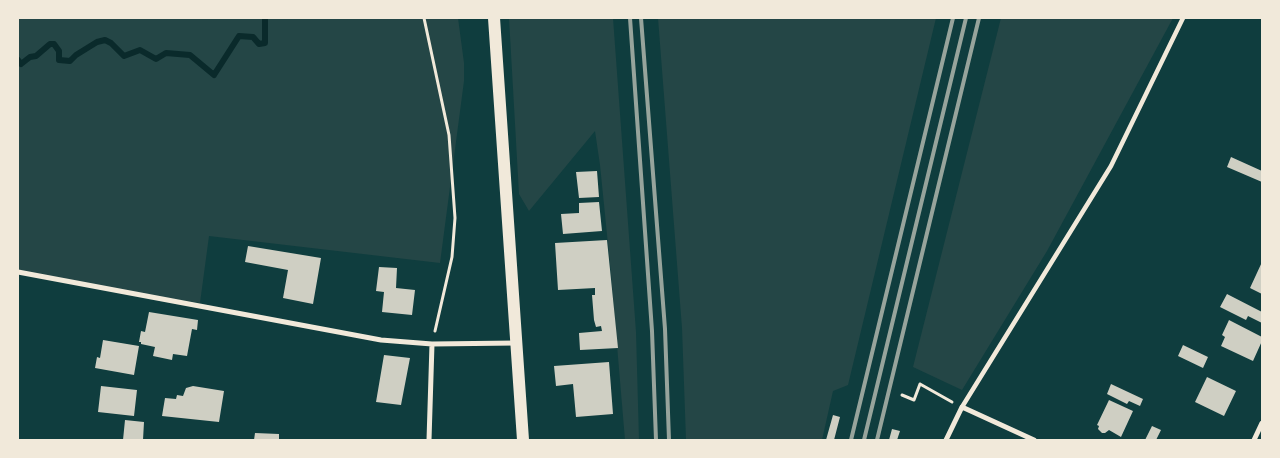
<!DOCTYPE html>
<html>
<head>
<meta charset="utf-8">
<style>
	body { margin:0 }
	#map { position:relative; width:1280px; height:458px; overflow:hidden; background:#0f3d3e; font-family:Quicksand,sans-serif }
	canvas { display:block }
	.frame { position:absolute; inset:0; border:19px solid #f1e9da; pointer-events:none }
</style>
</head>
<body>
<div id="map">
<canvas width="1280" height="458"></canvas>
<div class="frame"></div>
</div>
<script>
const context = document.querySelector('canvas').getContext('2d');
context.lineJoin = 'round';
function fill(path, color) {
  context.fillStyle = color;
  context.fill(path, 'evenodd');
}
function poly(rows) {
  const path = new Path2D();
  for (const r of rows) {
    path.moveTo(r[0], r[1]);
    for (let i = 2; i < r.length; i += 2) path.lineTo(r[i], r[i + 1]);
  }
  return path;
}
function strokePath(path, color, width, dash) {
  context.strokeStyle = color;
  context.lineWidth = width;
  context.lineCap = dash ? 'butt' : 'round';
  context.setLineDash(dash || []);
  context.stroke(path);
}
fill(poly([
	[18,18,458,18,464,63,464,81,440,263,209,236,200,303,77,284,18,270],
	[509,18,613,18,636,332,639,440,625,440,611,274,600,165,595,131,529,211,519,194],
	[658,18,936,18,848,385,833,391,822,440,686,440,682,328],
	[1001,18,1173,18,1047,251,962,390,913,367]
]), '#244646');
strokePath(poly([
	[18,60,21,64,30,57,36,56,50,44,54,44,59,51,59,60,70,61,76,55,97,42,105,40,111,43,124,56,140,50,156,59,166,53,190,55,214,75,239,36,253,37,259,44,265,43,265,18]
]), '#0a2a2b', 6);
fill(poly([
	[1231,157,1262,171,1262,182,1227,167],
	[597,171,599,197,579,198,576,172],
	[599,202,602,231,563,234,561,214,579,213,579,203],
	[607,240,618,348,580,350,579,333,602,331,601,326,596,327,594,320,592,295,595,295,595,288,558,290,555,243],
	[248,246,321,258,313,304,283,298,288,270,245,262],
	[1262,262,1262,294,1250,288],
	[379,267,397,268,396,288,415,290,412,315,382,312,384,292,376,291],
	[1227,294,1262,312,1262,323,1248,316,1246,320,1220,307],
	[149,312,198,320,197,330,192,329,187,356,173,354,172,360,153,356,155,347,141,344,141,342,139,342,141,331,145,332],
	[1229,320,1262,337,1262,341,1253,361,1221,346,1225,337,1222,335],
	[103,340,139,346,134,375,95,368,97,357,100,358],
	[1183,345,1208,357,1203,368,1178,356],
	[384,355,410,358,401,405,376,402],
	[609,362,613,414,576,417,573,384,556,386,554,366],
	[1207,377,1236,391,1224,416,1195,402],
	[1111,384,1143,399,1140,406,1129,401,1127,404,1107,394],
	[101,386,137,390,134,416,98,412],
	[193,386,224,391,219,422,162,416,165,398,176,399,177,395,183,396,186,388],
	[1109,400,1133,411,1121,437,1109,430,1105,433,1102,433,1098,429,1099,426,1097,425],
	[833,415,840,417,834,440,826,440],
	[125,420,144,422,143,440,123,440],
	[1152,426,1161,430,1156,440,1145,440],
	[892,429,900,431,897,440,889,440],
	[255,433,279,434,279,440,254,440]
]), '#cfcfc3');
strokePath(poly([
	[424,18,449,135,455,218,452,257,435,331],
	[902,395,914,400,920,384,952,402]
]), '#f1e9da', 3);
strokePath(poly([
	[962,407,1111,166,1183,18]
]), '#f1e9da', 4.5);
strokePath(poly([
	[18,272,381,340,432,344,516,343],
	[429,440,432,344],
	[946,440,962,407,1034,440],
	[1254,440,1262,423]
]), '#f1e9da', 5);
strokePath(poly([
	[494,18,523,440]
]), '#f1e9da', 12);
strokePath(poly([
	[630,18,652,331,656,440],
	[641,18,665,329,669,440],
	[851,440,953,18],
	[864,440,966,18],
	[877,440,979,18]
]), '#97a49c', 4);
</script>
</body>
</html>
